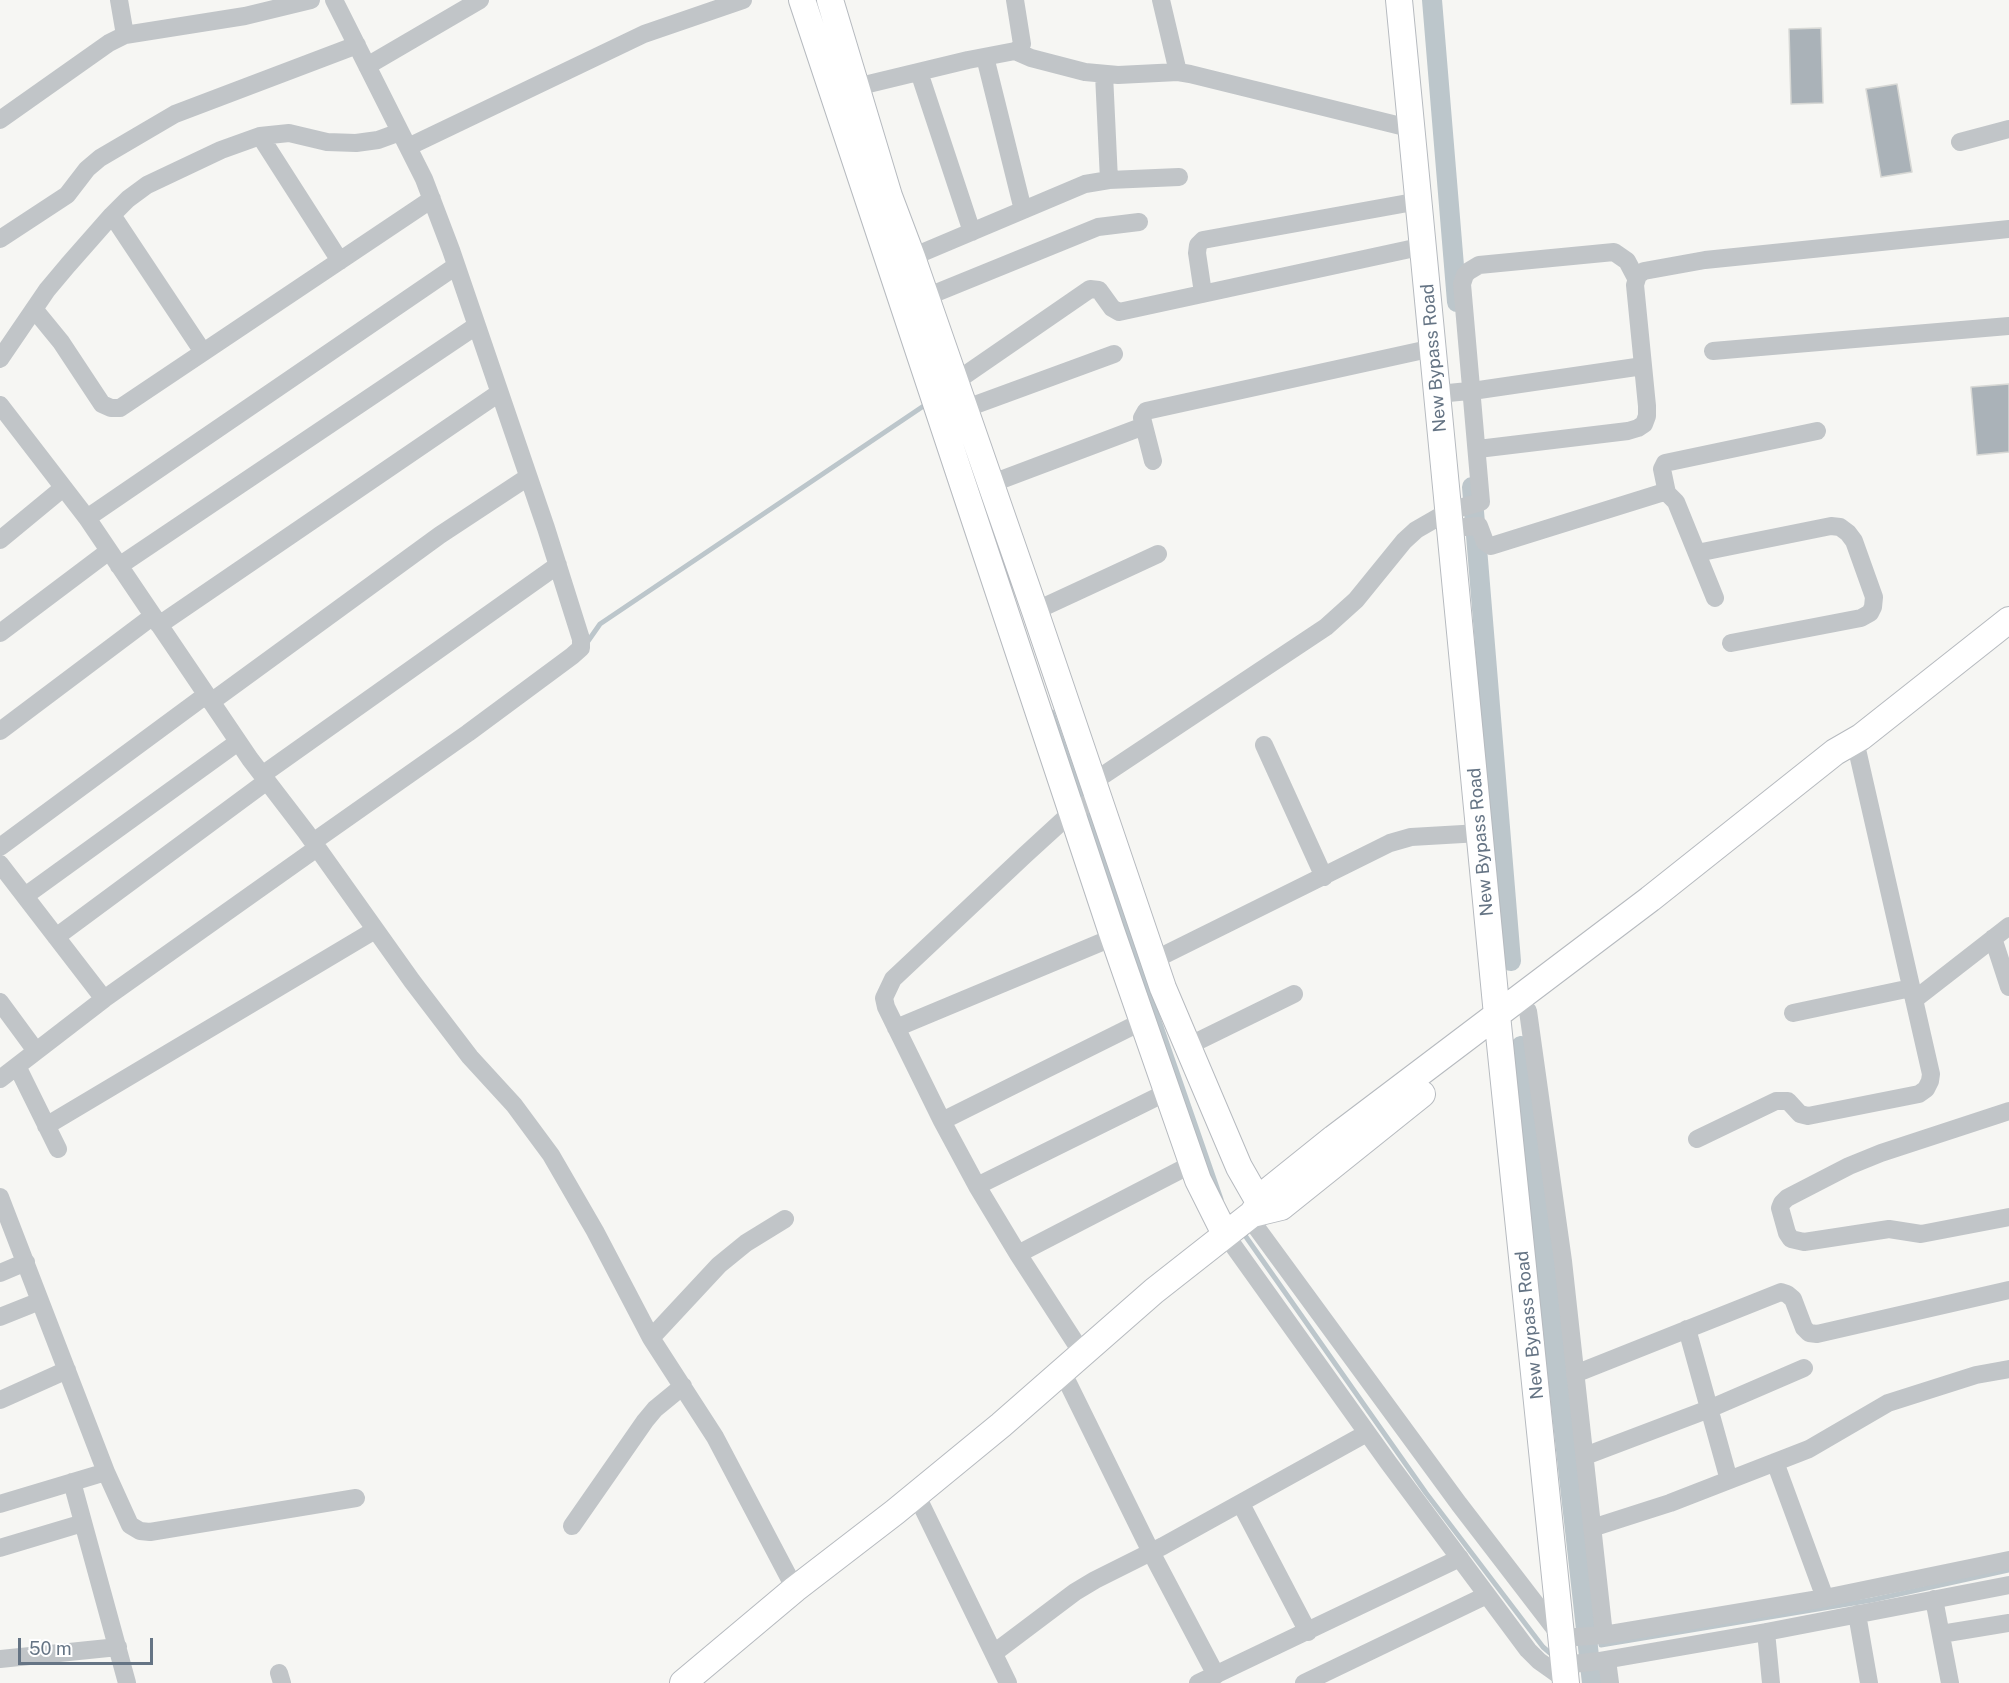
<!DOCTYPE html>
<html>
<head>
<meta charset="utf-8">
<style>
	body { margin:0 }
	#map { position:relative; width:2009px; height:1683px; overflow:hidden; background:#f6f6f3; font-family:"Public Sans",sans-serif }
	canvas { display:block }
	.scale { position:absolute; left:18px; top:1638px; width:135px; height:27px; box-sizing:border-box; border:3px solid #657484; border-top:0; padding-left:8px; font-size:18px; line-height:21px; white-space:nowrap; color:#657484; -webkit-text-stroke:4px #fff; paint-order:stroke }
</style>
</head>
<body>
<div id="map">
<canvas width="2009" height="1683"></canvas>
<div class="scale">50 m</div>
</div>
<script>
const context = document.querySelector('canvas').getContext('2d');
context.lineJoin = 'round';
function poly(rows) {
  const path = new Path2D();
  for (const r of rows) {
    path.moveTo(r[0], r[1]);
    for (let i = 2; i < r.length; i += 2) path.lineTo(r[i], r[i + 1]);
  }
  return path;
}
function strokePath(path, color, width, dash) {
  context.strokeStyle = color;
  context.lineWidth = width;
  context.lineCap = dash ? 'butt' : 'round';
  context.setLineDash(dash || []);
  context.stroke(path);
}
function fill(path, color) {
  context.fillStyle = color;
  context.fill(path, 'evenodd');
}
function drawText(font, color, halo, rows, align = 'center') {
  context.font = font + ' "Public Sans",sans-serif';
  context.lineWidth = 6;
  context.setLineDash([]);
  context.textBaseline = 'middle';
  context.strokeStyle = halo;
  context.fillStyle = color;
  for (const [text, x, y, turn = 0] of rows) {
    context.save();
    context.translate(x, y);
    context.rotate((+turn || 0) * Math.PI / 180);
    context.textAlign = isNaN(turn) ? turn : align;
    if (halo) context.strokeText(text, 0, 0);
    context.fillText(text, 0, 0);
    context.restore();
  }
}
strokePath(poly([
	[957,425,964,447],
	[586,644,600,624,928,403],
	[1052,712,1221,1199],
	[1244,1234,1426,1493,1543,1647,1550,1653],
	[1601,1645,1872,1600,2009,1570]
]), '#bcc6cb', 5);
strokePath(poly([
	[1432,0,1457,302],
	[1472,487,1511,961],
	[1521,1046,1592,1683]
]), '#bcc6cb', 20);
const building = poly([
	[1821,28,1823,103,1791,104,1789,29,1821,28],
	[1897,84,1912,172,1881,177,1866,89,1897,84],
	[2009,384,2009,452,1977,455,1971,387,2009,384]
]);
fill(building, '#aab2b8');
strokePath(building, '#d7d8d5', 1.5);
const secondary = poly([
	[802,0,1111,930,1198,1180,1225,1234],
	[830,0,889,196,912,257,1035,611,1163,988,1239,1167,1259,1202],
	[1399,0,1497,1015,1566,1683],
	[1252,1214,1281,1207,1422,1094],
	[683,1683,795,1589,895,1512,1001,1425,1154,1291,1252,1214,1268,1191,1334,1138,1650,899,1835,752,1861,737,2009,620]
]);
strokePath(secondary, '#b6babf', 28);
strokePath(poly([
	[119,0,125,35],
	[1161,0,1178,72],
	[1015,51,1031,58,1085,72,1118,75,1178,72,1190,74,1413,129],
	[985,57,1023,210],
	[367,66,480,0],
	[919,72,972,232],
	[1104,74,1109,180],
	[856,87,968,60,1015,51,1020,48,1022,44,1015,0],
	[0,120,109,43,125,35,245,16,311,0],
	[260,136,340,261],
	[1960,142,2009,129],
	[408,147,644,34,743,0],
	[112,215,203,352],
	[0,239,67,195,87,169,100,158,175,114,357,45],
	[912,257,1085,184,1109,180,1179,177],
	[1203,293,1197,253,1198,245,1203,240,1419,201],
	[926,297,1098,227,1139,222],
	[34,309,61,342,102,404,111,408,120,408,432,199],
	[1713,351,2009,326],
	[0,359,47,290,68,265,112,215,128,199,147,185,221,150,260,136,289,133,327,142,356,143,378,140,400,132],
	[955,382,1090,289,1099,290,1112,308,1119,312,1424,246],
	[1438,394,1479,390,1643,366],
	[0,405,87,518,250,759,306,832,412,981,470,1057,514,1105,551,1155,595,1231,651,1338,715,1437,795,1589],
	[964,409,1114,354],
	[1478,449,1628,431,1638,428,1644,424,1647,416,1647,406,1635,285,1638,275,1644,271,1705,260,2009,229],
	[1153,461,1142,418,1146,411,1433,348],
	[990,484,1144,426],
	[1667,493,1662,469,1665,463,1817,431],
	[87,518,456,266],
	[1451,528,1479,526,1485,542,1491,546,1661,493,1667,493,1676,502,1715,598],
	[0,540,63,488],
	[1697,553,1831,526,1840,527,1848,533,1854,541,1874,597,1873,607,1870,613,1861,618,1731,643],
	[119,566,476,326],
	[1035,611,1158,554],
	[159,625,499,393],
	[0,633,109,551],
	[211,702,440,535,528,477],
	[0,731,153,616],
	[1264,745,1324,877],
	[262,775,558,565],
	[1093,782,1326,627,1356,600,1404,541,1416,530,1449,511,1481,502,1462,284,1465,275,1469,271,1479,265,1614,252,1627,261,1636,278],
	[313,842,468,733,572,656,581,648,581,639,546,528,451,250,424,179,334,0],
	[0,847,206,695],
	[0,864,104,999],
	[25,896,238,742],
	[56,937,267,781],
	[1993,938,2009,987],
	[1154,960,1390,843,1411,837,1480,833],
	[1914,1000,2009,926],
	[0,1002,36,1051],
	[1528,1011,1563,1261,1604,1635],
	[1793,1013,1911,988],
	[896,1028,1114,937],
	[1188,1046,1294,994],
	[17,1066,58,1149],
	[0,1079,104,999,317,848],
	[2009,1111,1881,1153,1849,1166,1787,1198,1782,1203,1780,1208,1787,1233,1791,1239,1804,1242,1889,1229,1921,1234,2009,1217],
	[942,1121,1143,1021],
	[46,1126,375,930],
	[1697,1139,1776,1101,1788,1101,1800,1114,1808,1116,1919,1094,1926,1089,1930,1081,1931,1074,1856,745],
	[977,1186,1167,1092],
	[0,1197,106,1472,130,1525,140,1531,150,1532,356,1498],
	[1248,1216,1459,1504,1562,1638,1604,1635,1825,1598,2009,1560],
	[1225,1234,1388,1462,1528,1650,1539,1661,1566,1680],
	[1018,1254,1192,1164],
	[0,1273,26,1262],
	[0,1317,40,1301],
	[1687,1329,1729,1480],
	[651,1338,719,1265,746,1243,785,1219],
	[1082,1353,1018,1254,977,1186,942,1121,886,1007,884,998,893,979,1025,855,1072,812,1099,798],
	[1062,1371,1151,1552,1216,1675],
	[1575,1374,1781,1292,1787,1294,1793,1299,1804,1328,1809,1333,1817,1334,2009,1290],
	[0,1400,67,1370],
	[1585,1456,1709,1409,1804,1368],
	[1775,1462,1825,1598],
	[72,1482,127,1683],
	[916,1494,1008,1683],
	[0,1504,106,1472],
	[1241,1504,1308,1632],
	[572,1526,645,1421,655,1409,683,1386],
	[1592,1528,1670,1503,1809,1449,1888,1403,1976,1375,2009,1369],
	[0,1548,83,1523],
	[1934,1599,1950,1683],
	[1857,1614,1869,1683],
	[1766,1632,1771,1683],
	[1941,1634,2009,1623],
	[994,1653,1075,1592,1095,1580,1163,1546,1367,1433],
	[0,1659,118,1647],
	[1607,1660,1610,1683],
	[1564,1665,1599,1661,1766,1632,2009,1585],
	[279,1673,282,1683],
	[1198,1683,1460,1558],
	[1304,1683,1487,1595]
]), '#c1c5c8', 18);
strokePath(secondary, '#fff', 26);
drawText('18px', '#657484', '#fff', [
	["New Bypass Road",1434,358,-95],
	["New Bypass Road",1481,842,-95],
	["New Bypass Road",1530,1325,-96]
]);
</script>
</body>
</html>
